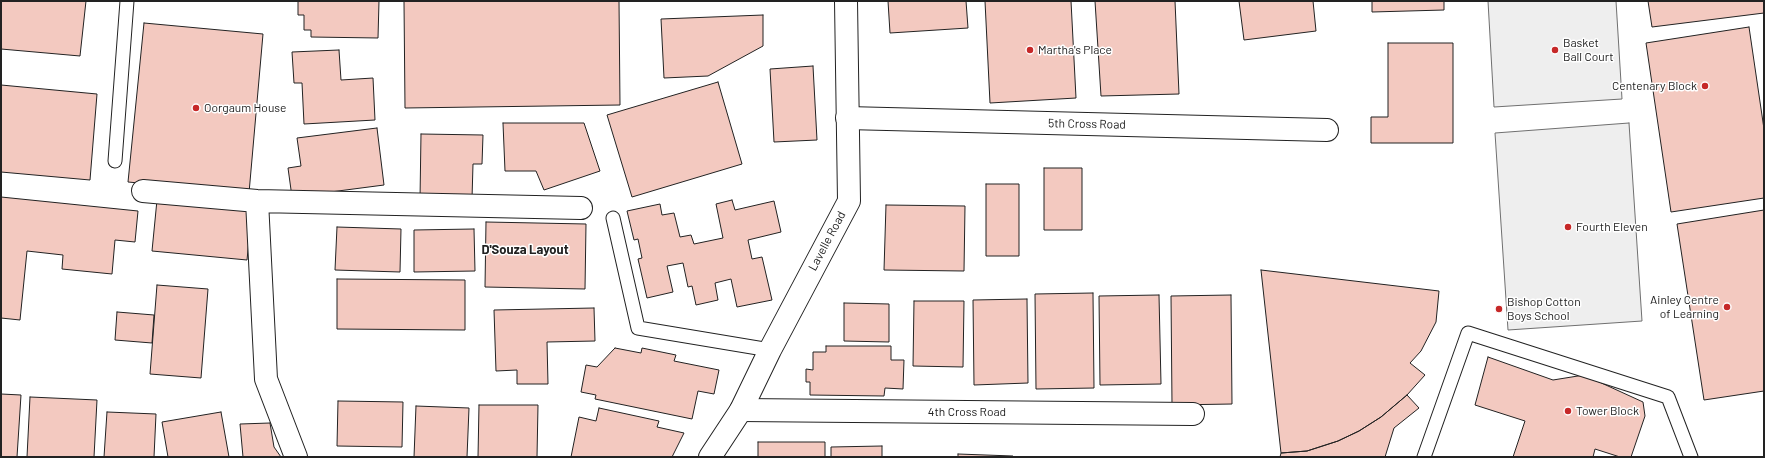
<!DOCTYPE html>
<html>
<head>
<meta charset="utf-8">
<style>
	body { margin:0 }
	#map { position:relative; width:1765px; height:458px; overflow:hidden; background:#fff; font-family:Barlow,sans-serif }
	canvas { display:block }
	.frame { position:absolute; inset:0; border:2px solid #222; pointer-events:none }
</style>
</head>
<body>
<div id="map">
<canvas width="1765" height="458"></canvas>
<div class="frame"></div>
</div>
<script>
const context = document.querySelector('canvas').getContext('2d');
context.lineJoin = 'round';
function fill(path, color) {
  context.fillStyle = color;
  context.fill(path, 'evenodd');
}
function poly(rows) {
  const path = new Path2D();
  for (const r of rows) {
    path.moveTo(r[0], r[1]);
    for (let i = 2; i < r.length; i += 2) path.lineTo(r[i], r[i + 1]);
  }
  return path;
}
function strokePath(path, color, width, dash) {
  context.strokeStyle = color;
  context.lineWidth = width;
  context.lineCap = dash ? 'butt' : 'round';
  context.setLineDash(dash || []);
  context.stroke(path);
}
function drawText(font, color, halo, rows, align = 'center') {
  context.font = font + ' Barlow,sans-serif';
  context.lineWidth = 3;
  context.setLineDash([]);
  context.textBaseline = 'middle';
  context.strokeStyle = halo;
  context.fillStyle = color;
  for (const [text, x, y, turn = 0] of rows) {
    context.save();
    context.translate(x, y);
    context.rotate((+turn || 0) * Math.PI / 180);
    context.textAlign = isNaN(turn) ? turn : align;
    if (halo) context.strokeText(text, 0, 0);
    context.fillText(text, 0, 0);
    context.restore();
  }
}
const green = poly([
	[1488,1,1616,1,1622,99,1494,107,1488,1],
	[1629,123,1642,321,1508,330,1495,133,1629,123]
]);
fill(green, '#eee');
strokePath(green, '#6f6f6f', 1);
const building = poly([
	[1,1,86,1,80,56,1,49,1,1],
	[298,1,379,1,378,38,311,37,311,30,304,30,304,15,298,15,298,1],
	[404,1,619,1,620,105,405,108,404,1],
	[888,1,966,1,968,28,890,33,888,1],
	[985,1,1071,1,1076,98,990,103,985,1],
	[1095,1,1175,1,1179,94,1101,96,1095,1],
	[1239,1,1313,1,1316,31,1244,40,1239,1],
	[1372,1,1444,1,1444,10,1372,12,1372,1],
	[1648,1,1764,1,1764,13,1652,27,1648,1],
	[763,15,763,46,708,76,664,78,661,19,763,15],
	[144,23,263,34,249,193,128,182,144,23],
	[1749,27,1764,129,1764,198,1671,212,1646,43,1749,27],
	[1388,43,1453,43,1453,143,1371,143,1371,117,1388,117,1388,43],
	[339,50,341,80,373,78,375,120,304,124,302,83,294,83,292,52,339,50],
	[813,66,817,140,774,142,770,69,813,66],
	[718,82,742,164,632,197,607,115,718,82],
	[1,85,97,94,90,180,1,172,1,85],
	[503,123,584,123,600,171,544,190,536,171,505,171,503,123],
	[377,128,384,185,292,197,288,168,301,166,297,138,377,128],
	[421,134,483,135,482,164,473,164,472,199,420,199,421,134],
	[1044,168,1082,168,1082,230,1044,230,1044,168],
	[986,184,1019,184,1019,256,986,256,986,184],
	[1,197,138,211,135,242,115,240,112,274,62,269,63,255,27,251,20,320,1,318,1,197],
	[157,200,252,210,247,260,152,251,157,200],
	[732,200,735,210,774,201,781,232,748,240,752,259,762,257,772,300,737,307,731,279,715,283,718,300,696,305,692,286,688,287,683,263,667,266,673,292,647,298,638,259,642,258,638,239,634,240,627,211,660,204,662,215,674,213,680,237,691,235,694,244,723,238,716,204,732,200],
	[886,205,965,206,964,271,884,270,886,205],
	[1764,210,1764,391,1704,400,1677,224,1764,210],
	[486,222,586,224,585,289,485,287,486,222],
	[337,227,401,229,400,272,335,270,337,227],
	[474,229,475,271,414,272,414,230,474,229],
	[1261,270,1439,291,1436,322,1421,351,1410,363,1425,375,1407,395,1381,417,1359,431,1338,441,1307,451,1281,453,1261,270],
	[337,279,465,280,465,330,337,329,337,279],
	[157,285,208,289,201,378,150,374,157,285],
	[1093,293,1094,388,1036,389,1035,294,1093,293],
	[1159,295,1161,384,1100,385,1099,296,1159,295],
	[1231,295,1232,404,1172,405,1171,296,1231,295],
	[1027,299,1028,383,974,385,973,300,1027,299],
	[914,301,964,301,963,367,913,366,914,301],
	[844,303,889,304,889,342,844,341,844,303],
	[594,308,595,341,547,342,548,384,517,384,517,370,496,371,494,310,594,308],
	[117,312,154,315,152,343,115,340,117,312],
	[826,346,891,346,891,360,904,360,903,389,885,388,884,396,810,395,810,382,806,382,806,369,813,370,813,352,826,352,826,346],
	[615,348,641,353,642,348,676,355,674,361,719,370,714,394,698,391,692,419,595,399,596,395,581,392,586,365,597,367,615,348],
	[1488,357,1553,380,1584,375,1643,402,1645,416,1631,457,1620,457,1595,449,1593,457,1513,457,1525,421,1475,405,1488,357],
	[1,394,21,395,17,457,1,457,1,394],
	[1407,395,1419,408,1394,428,1385,457,1280,457,1281,453,1307,451,1338,441,1359,431,1381,417,1407,395],
	[30,397,97,400,94,457,27,457,30,397],
	[338,401,403,402,402,447,337,446,338,401],
	[479,405,538,405,537,457,478,457,479,405],
	[416,406,469,408,467,457,414,457,416,406],
	[599,408,659,421,657,427,684,433,672,457,571,457,579,417,596,421,599,408],
	[107,412,156,414,154,457,104,457,107,412],
	[221,412,229,457,168,457,162,422,221,412],
	[270,423,274,447,281,457,243,457,240,424,270,423],
	[758,442,825,442,825,457,758,457,758,442],
	[882,446,882,457,831,457,831,447,882,446],
	[958,454,1013,456,1013,457,958,457,958,454]
]);
fill(building, '#f3c9c0');
strokePath(building, '#222', 1);
const lane = poly([
	[115,161,127,1],
	[613,218,638,328,770,350],
	[1424,457,1468,333,1668,397,1691,457]
]);
const street = poly([
	[847,118,1327,130],
	[143,191,257,201,581,208],
	[257,201,266,379,296,457],
	[741,410,1193,414]
]);
const secondary = poly([
	[710,457,741,410,770,350,849,201,846,1]
]);
strokePath(lane, '#222', 15);
strokePath(street, '#222', 24);
strokePath(secondary, '#222', 24);
strokePath(lane, '#fff', 13);
strokePath(street, '#fff', 22);
strokePath(secondary, '#fff', 22);
for (const [x, y, r, color] of [
	[1030,50,4,"#c62828"],
	[1555,50,4,"#c62828"],
	[1705,86,4,"#c62828"],
	[196,108,4,"#c62828"],
	[1568,227,4,"#c62828"],
	[1727,307,4,"#c62828"],
	[1499,309,4,"#c62828"],
	[1568,411,4,"#c62828"]
]) {
  const dot = new Path2D();
  dot.arc(x, y, r, 0, 2 * Math.PI);
  context.fillStyle = color;
  context.fill(dot);
  strokePath(dot, '#fff', 1.5);
}
drawText('12px', '#222', '#fff', [
	["Basket",1563,43],
	["Ball Court",1563,57],
	["Martha's Place",1038,50],
	["Centenary Block",1697,86,"right"],
	["Oorgaum House",204,108],
	["Fourth Eleven",1576,227],
	["Ainley Centre",1719,300,"right"],
	["of Learning",1719,314,"right"],
	["Bishop Cotton",1507,302],
	["Boys School",1507,316],
	["Tower Block",1576,411]
], 'left');
drawText('12px', '#222', '#fff', [
	["5th Cross Road",1087,124,1],
	["Lavelle Road",827,241,-62],
	["4th Cross Road",967,412]
]);
drawText('bold 13px', '#222', '#fff', [
	["D'Souza Layout",525,250]
]);
</script>
</body>
</html>
